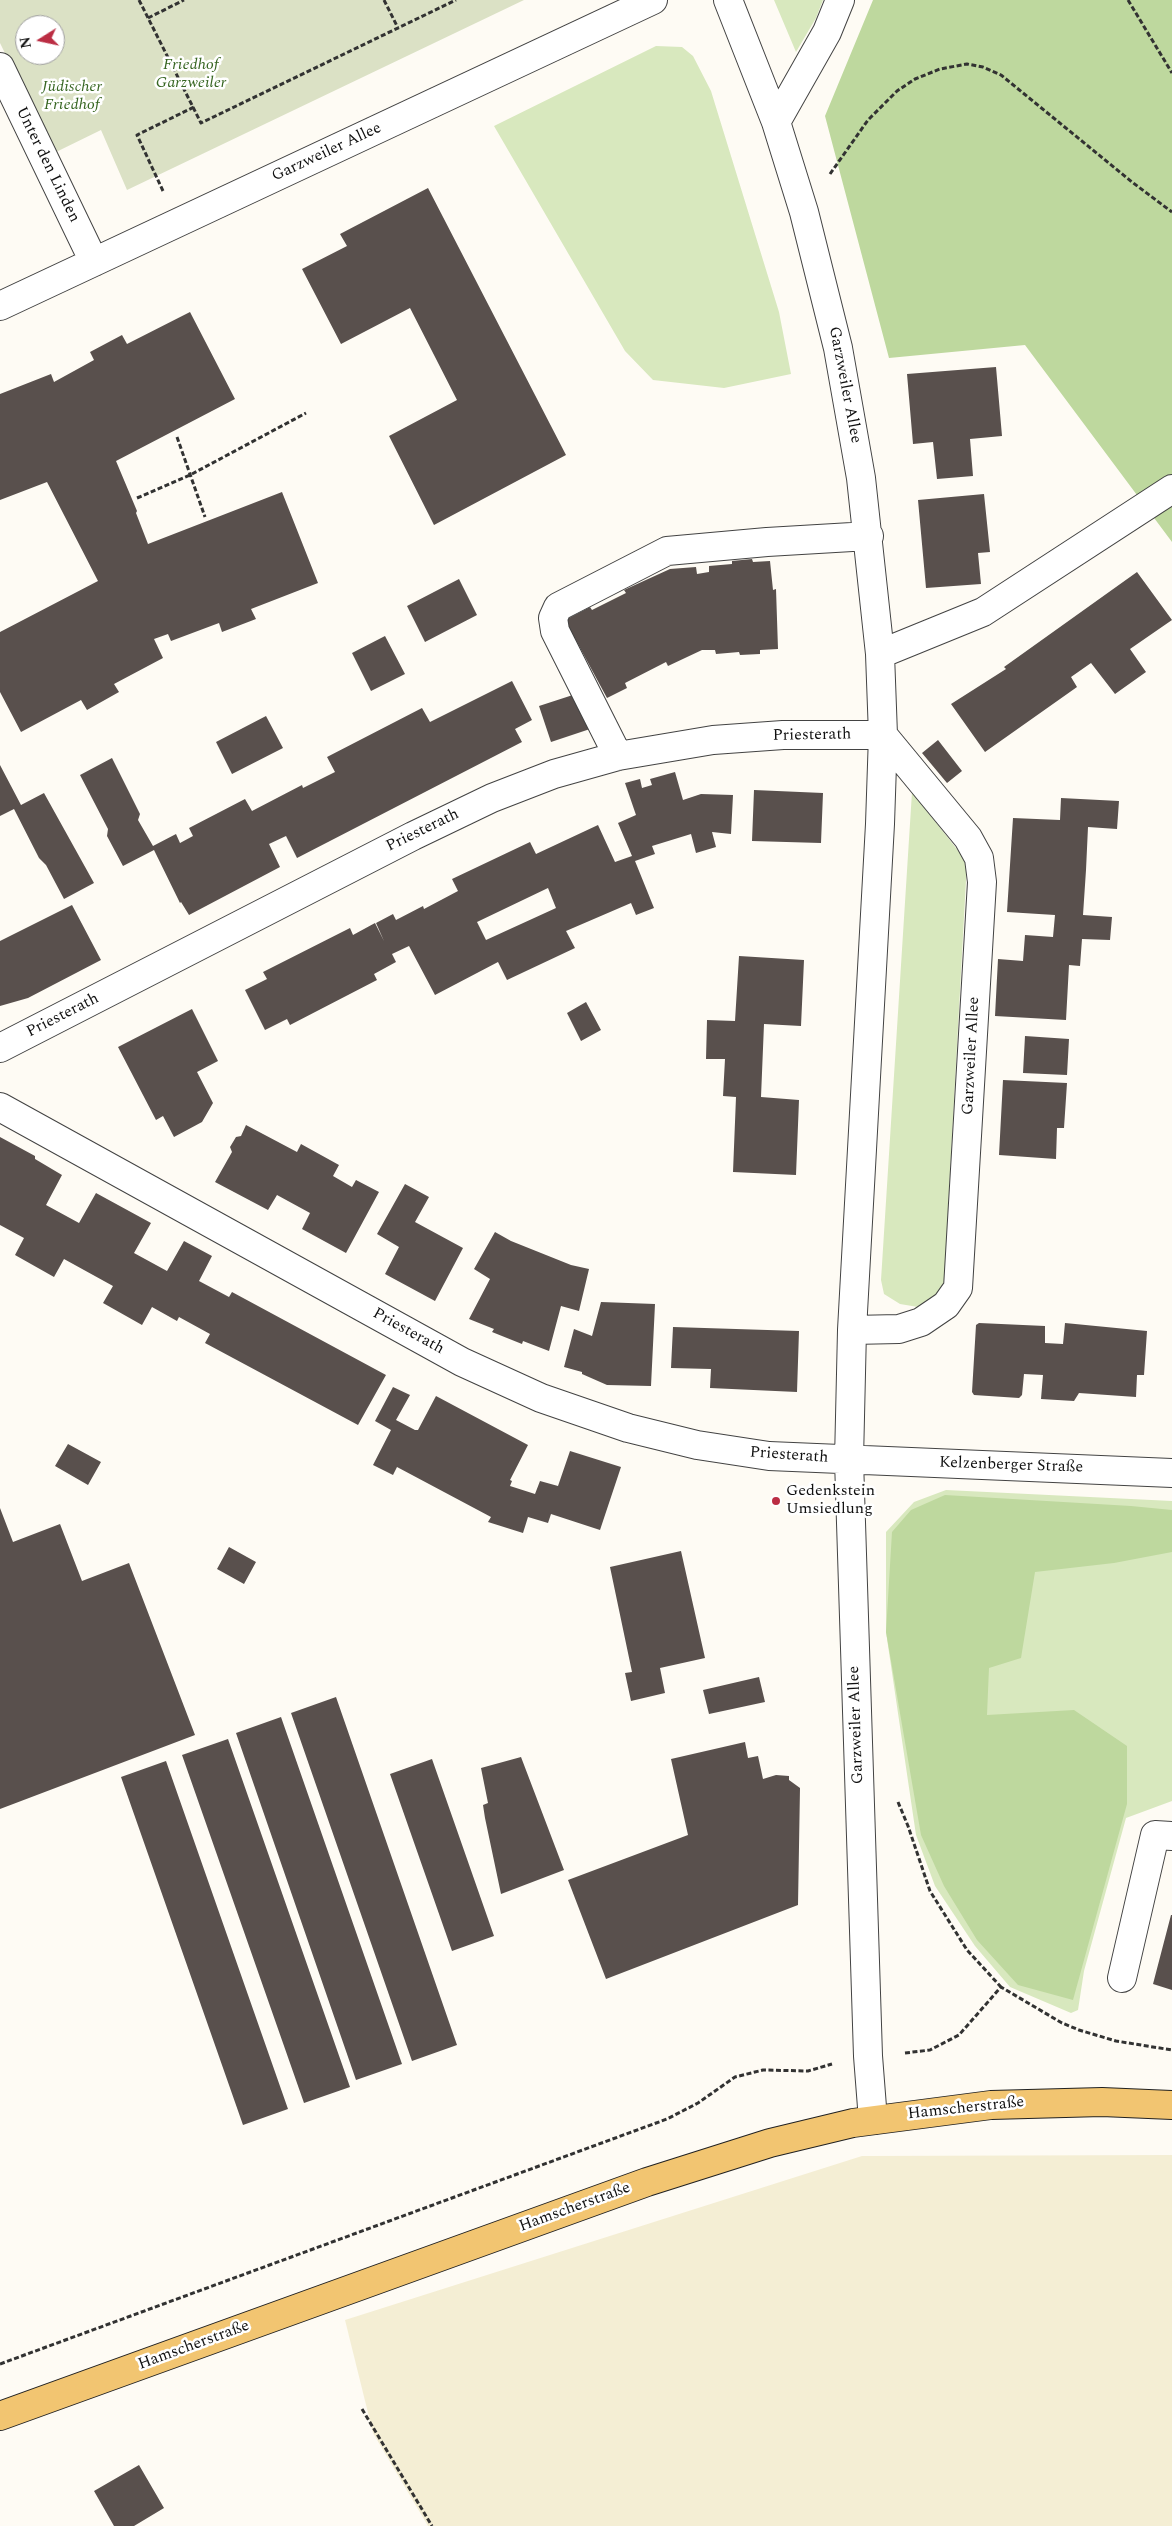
<!DOCTYPE html>
<html>
<head>
<meta charset="utf-8">
<style>
	body { margin:0 }
	#map { position:relative; width:1172px; height:2526px; overflow:hidden; background:#fefbf4; font-family:Spectral,serif }
	canvas { display:block }
	.north { position:absolute; left:15px; top:15px; width:50px; height:50px; box-sizing:border-box; background:#fff; border:1px solid #9f9f9f; border-radius:50%; rotate:260deg; font-size:14px; font-weight:700; line-height:20px; text-align:center; color:#101010 }
	.north::after { content:''; display:block; margin:auto; width:18px; height:22px; background:#bb2d43; clip-path:polygon(50% 0,100% 100%,50% 72%,0 100%) }
</style>
</head>
<body>
<div id="map">
<canvas width="1172" height="2526"></canvas>
<div class="north">N</div>
</div>
<script>
const context = document.querySelector('canvas').getContext('2d');
context.lineJoin = 'round';
function fill(path, color) {
  context.fillStyle = color;
  context.fill(path, 'evenodd');
}
function poly(rows) {
  const path = new Path2D();
  for (const r of rows) {
    path.moveTo(r[0], r[1]);
    for (let i = 2; i < r.length; i += 2) path.lineTo(r[i], r[i + 1]);
  }
  return path;
}
function strokePath(path, color, width, dash) {
  context.strokeStyle = color;
  context.lineWidth = width;
  context.lineCap = dash ? 'butt' : 'round';
  context.setLineDash(dash || []);
  context.stroke(path);
}
function drawText(font, color, halo, rows, align = 'center') {
  context.font = font + ' Spectral,serif';
  context.lineWidth = 5;
  context.setLineDash([]);
  context.textBaseline = 'middle';
  context.strokeStyle = halo;
  context.fillStyle = color;
  for (const [text, x, y, turn = 0] of rows) {
    context.save();
    context.translate(x, y);
    context.rotate((+turn || 0) * Math.PI / 180);
    context.textAlign = isNaN(turn) ? turn : align;
    if (halo) context.strokeText(text, 0, 0);
    context.fillText(text, 0, 0);
    context.restore();
  }
}
fill(poly([
	[1172,2155,1172,2526,428,2526,373,2433,345,2320,862,2156]
]), '#f4eed4');
fill(poly([
	[774,0,823,0,816,18,796,52],
	[656,46,682,47,693,56,711,91,779,312,791,374,724,388,653,380,625,351,494,126],
	[912,792,967,862,944,1284,933,1300,918,1307,900,1304,884,1294,881,1280],
	[946,1490,1172,1501,1172,1801,1126,1818,1084,1971,1078,2010,1071,2013,1010,1987,975,1946,935,1886,916,1835,886,1632,886,1532,914,1502]
]), '#d8e8be');
fill(poly([
	[873,0,1172,0,1172,542,1025,345,889,358,825,116],
	[945,1495,1131,1506,1172,1510,1172,1552,1114,1563,1035,1572,1021,1658,989,1668,987,1715,1074,1710,1127,1746,1127,1804,1073,2000,1018,1985,977,1940,944,1886,921,1835,886,1632,892,1532,911,1510]
]), '#bed89e');
fill(poly([
	[0,0,524,0,127,190,101,130,54,153,0,43],
	[25,25,55,25,55,55,25,55]
]), '#dbe1c5');
fill(poly([
	[428,188,566,455,434,525,389,436,457,400,410,308,341,344,302,269,347,246,340,234],
	[190,312,235,399,116,461,137,511,136,513,148,544,282,492,318,583,251,609,256,619,222,632,219,623,171,641,168,634,154,639,163,658,114,684,119,692,87,710,81,700,21,732,0,692,0,632,98,581,47,482,0,500,0,394,51,374,54,382,94,360,90,352,122,335,127,344],
	[996,367,1002,436,970,439,973,476,937,479,933,442,913,444,907,374],
	[984,494,990,552,978,553,981,584,926,588,918,500],
	[752,559,753,562,770,561,773,590,776,589,778,649,760,650,760,654,740,655,739,652,716,654,715,650,702,650,668,666,666,662,625,683,627,688,607,698,565,620,590,607,592,610,626,593,624,590,670,569,696,567,697,574,709,572,709,566,732,564,732,561],
	[1137,572,1172,620,1130,649,1146,672,1115,694,1091,663,1071,677,1077,687,985,752,951,704,1006,669,1004,667],
	[459,579,477,615,425,642,407,606],
	[385,636,405,674,371,691,352,653],
	[512,681,532,720,515,729,522,742,297,858,286,836,269,844,280,867,189,915,181,902,180,903,154,850,123,866,107,836,108,829,80,775,112,758,140,814,138,820,153,846,176,834,180,843,193,836,189,828,245,799,252,811,302,785,303,788,335,772,327,757,422,708,430,722],
	[579,693,590,729,551,742,539,706],
	[266,716,283,748,232,774,216,742],
	[938,740,962,771,947,783,922,753],
	[0,765,21,805,44,793,94,883,64,899,46,865,39,858,14,809,0,816],
	[675,772,683,800,701,794,733,795,731,834,712,832,716,847,696,853,691,834,652,846,655,854,635,861,654,908,636,915,631,903,566,931,575,948,507,980,498,962,435,995,409,946,392,954,396,962,374,974,377,980,290,1025,287,1019,265,1030,245,990,267,979,263,972,350,928,353,935,375,923,384,941,376,923,393,914,396,920,423,906,424,909,458,891,452,879,530,842,536,854,598,825,615,862,632,856,618,823,636,815,625,783,640,779,642,788,652,785,650,779],
	[548,888,556,908,486,940,477,922],
	[754,790,823,793,821,843,752,841],
	[1061,798,1119,801,1117,829,1088,827,1086,870,1083,915,1112,917,1110,940,1082,939,1080,966,1069,965,1066,1020,995,1016,998,959,1023,961,1025,935,1053,937,1055,915,1007,912,1013,818,1060,820],
	[72,905,101,960,28,998,0,1006,0,941],
	[739,956,804,960,801,1026,764,1024,761,1097,799,1100,796,1175,733,1172,736,1097,723,1096,725,1059,706,1059,707,1020,735,1021],
	[586,1002,601,1030,581,1041,567,1013],
	[192,1009,218,1061,197,1072,213,1103,202,1122,174,1137,163,1116,156,1120,118,1047],
	[1025,1036,1069,1039,1067,1075,1023,1073],
	[1003,1080,1067,1083,1064,1128,1057,1128,1056,1159,999,1155],
	[246,1125,297,1152,301,1144,339,1165,333,1176,352,1187,356,1180,379,1192,346,1253,302,1229,310,1213,277,1195,268,1210,215,1182,232,1152,230,1147,236,1137,241,1136],
	[0,1137,35,1156,35,1159,62,1175,46,1205,79,1223,96,1193,151,1223,134,1253,167,1271,184,1241,212,1256,199,1281,229,1297,232,1292,386,1375,358,1425,205,1343,210,1334,179,1317,177,1321,152,1307,142,1325,103,1303,113,1286,64,1259,54,1277,15,1255,24,1238,0,1225],
	[405,1184,429,1197,415,1222,463,1248,435,1301,385,1274,399,1247,377,1234],
	[495,1232,511,1241,571,1265,589,1269,579,1311,561,1306,549,1351,523,1341,522,1344,492,1332,494,1329,469,1319,490,1279,474,1269],
	[601,1302,655,1304,651,1386,607,1385,582,1374,582,1372,564,1367,574,1329,592,1336],
	[979,1323,1045,1326,1045,1343,1063,1344,1065,1323,1147,1331,1144,1375,1137,1375,1136,1397,1079,1393,1074,1401,1041,1399,1043,1375,1024,1374,1022,1395,1019,1398,974,1395,972,1392,976,1325],
	[673,1327,799,1331,797,1392,710,1388,711,1369,671,1368],
	[393,1387,410,1395,396,1420,415,1430,418,1430,436,1396,528,1445,510,1480,512,1481,510,1486,535,1494,540,1481,558,1486,570,1451,621,1467,600,1530,551,1514,548,1523,528,1517,523,1533,488,1522,491,1517,397,1467,393,1475,373,1465,391,1430,375,1421],
	[68,1444,101,1462,88,1485,55,1466],
	[0,1508,13,1542,60,1524,82,1581,129,1563,195,1735,0,1809],
	[229,1547,256,1562,244,1584,217,1569],
	[681,1551,705,1658,660,1668,665,1693,631,1701,625,1673,632,1672,610,1567],
	[759,1677,765,1702,709,1714,703,1690],
	[336,1697,457,2045,412,2061,291,1713],
	[281,1717,402,2064,356,2080,236,1733],
	[228,1739,350,2087,304,2103,182,1755],
	[745,1742,748,1758,758,1756,763,1779,776,1775,789,1776,789,1780,800,1788,798,1905,606,1979,568,1880,688,1835,671,1759],
	[521,1757,564,1870,501,1894,485,1818,483,1805,488,1803,481,1768],
	[432,1759,494,1936,452,1951,390,1774],
	[166,1761,288,2109,243,2125,121,1777],
	[1171,1915,1172,1915,1172,1990,1153,1984],
	[139,2465,164,2508,134,2526,114,2526,94,2491]
]), '#59504d');
const minor = poly([
	[728,0,776,122,804,212,838,348,861,478,880,654,883,735,880,824,852,1330,849,1460,868,2056,873,2120],
	[0,67,94,262],
	[776,122,827,32,840,0],
	[0,306,653,0],
	[880,654,983,612,1172,489],
	[618,756,555,631,553,618,558,607,667,551,767,542,869,536],
	[0,1048,413,836,492,798,554,774,618,756,713,740,783,735,883,735,968,838,979,858,982,882,958,1288,946,1305,921,1322,899,1329,852,1330],
	[0,1107,462,1362,541,1398,628,1428,697,1445,769,1456,1172,1473],
	[1122,1978,1155,1835,1172,1836]
]);
const major = poly([
	[0,2416,647,2182,770,2143,853,2123,991,2105,1102,2102,1172,2105]
]);
strokePath(minor, '#434343', 30);
strokePath(major, '#212121', 30);
strokePath(poly([
	[139,0,201,123,456,0],
	[384,0,398,28],
	[1128,0,1172,73],
	[148,18,184,0],
	[830,174,868,120,897,91,915,79,940,69,967,64,983,67,1001,75,1132,182,1172,212],
	[163,191,137,135,194,107],
	[177,437,205,517],
	[137,498,190,475,306,413],
	[898,1802,908,1826,930,1891,967,1950,1001,1987],
	[905,2053,930,2050,959,2035,1001,1987,1062,2023,1079,2030,1116,2041,1172,2050],
	[0,2364,667,2119,698,2103,735,2077,763,2070,808,2071,832,2064],
	[362,2409,432,2526]
]), '#323232', 3, [5, 2.5]);
strokePath(minor, '#fff', 28);
strokePath(major, '#f2c571', 28);
for (const [x, y, r, color] of [
	[776,1501,5,"#bb2d43"]
]) {
  const dot = new Path2D();
  dot.arc(x, y, r, 0, 2 * Math.PI);
  context.fillStyle = color;
  context.fill(dot);
  strokePath(dot, '#fff', 2);
}
drawText('italic 16px', '#376622', '#fff', [
	["Friedhof",191,66],
	["Garzweiler",191,84],
	["Jüdischer",72,88],
	["Friedhof",72,106]
]);
drawText('16px', '#101010', '#fff', [
	["Garzweiler Allee",327,153,-25],
	["Unter den Linden",47,165,64],
	["Garzweiler Allee",844,385,79],
	["Priesterath",812,736,-1],
	["Priesterath",423,831,-26],
	["Priesterath",63,1016,-27],
	["Garzweiler Allee",972,1056,-87],
	["Priesterath",408,1332,29],
	["Priesterath",789,1456,4],
	["Kelzenberger Straße",1011,1466,2],
	["Garzweiler Allee",857,1725,-92],
	["Hamscherstraße",966,2109,-6],
	["Hamscherstraße",575,2208,-20],
	["Hamscherstraße",194,2346,-20]
]);
drawText('16px', '#101010', '#fff', [
	["Gedenkstein",786,1492],
	["Umsiedlung",786,1510]
], 'left');
</script>
</body>
</html>
